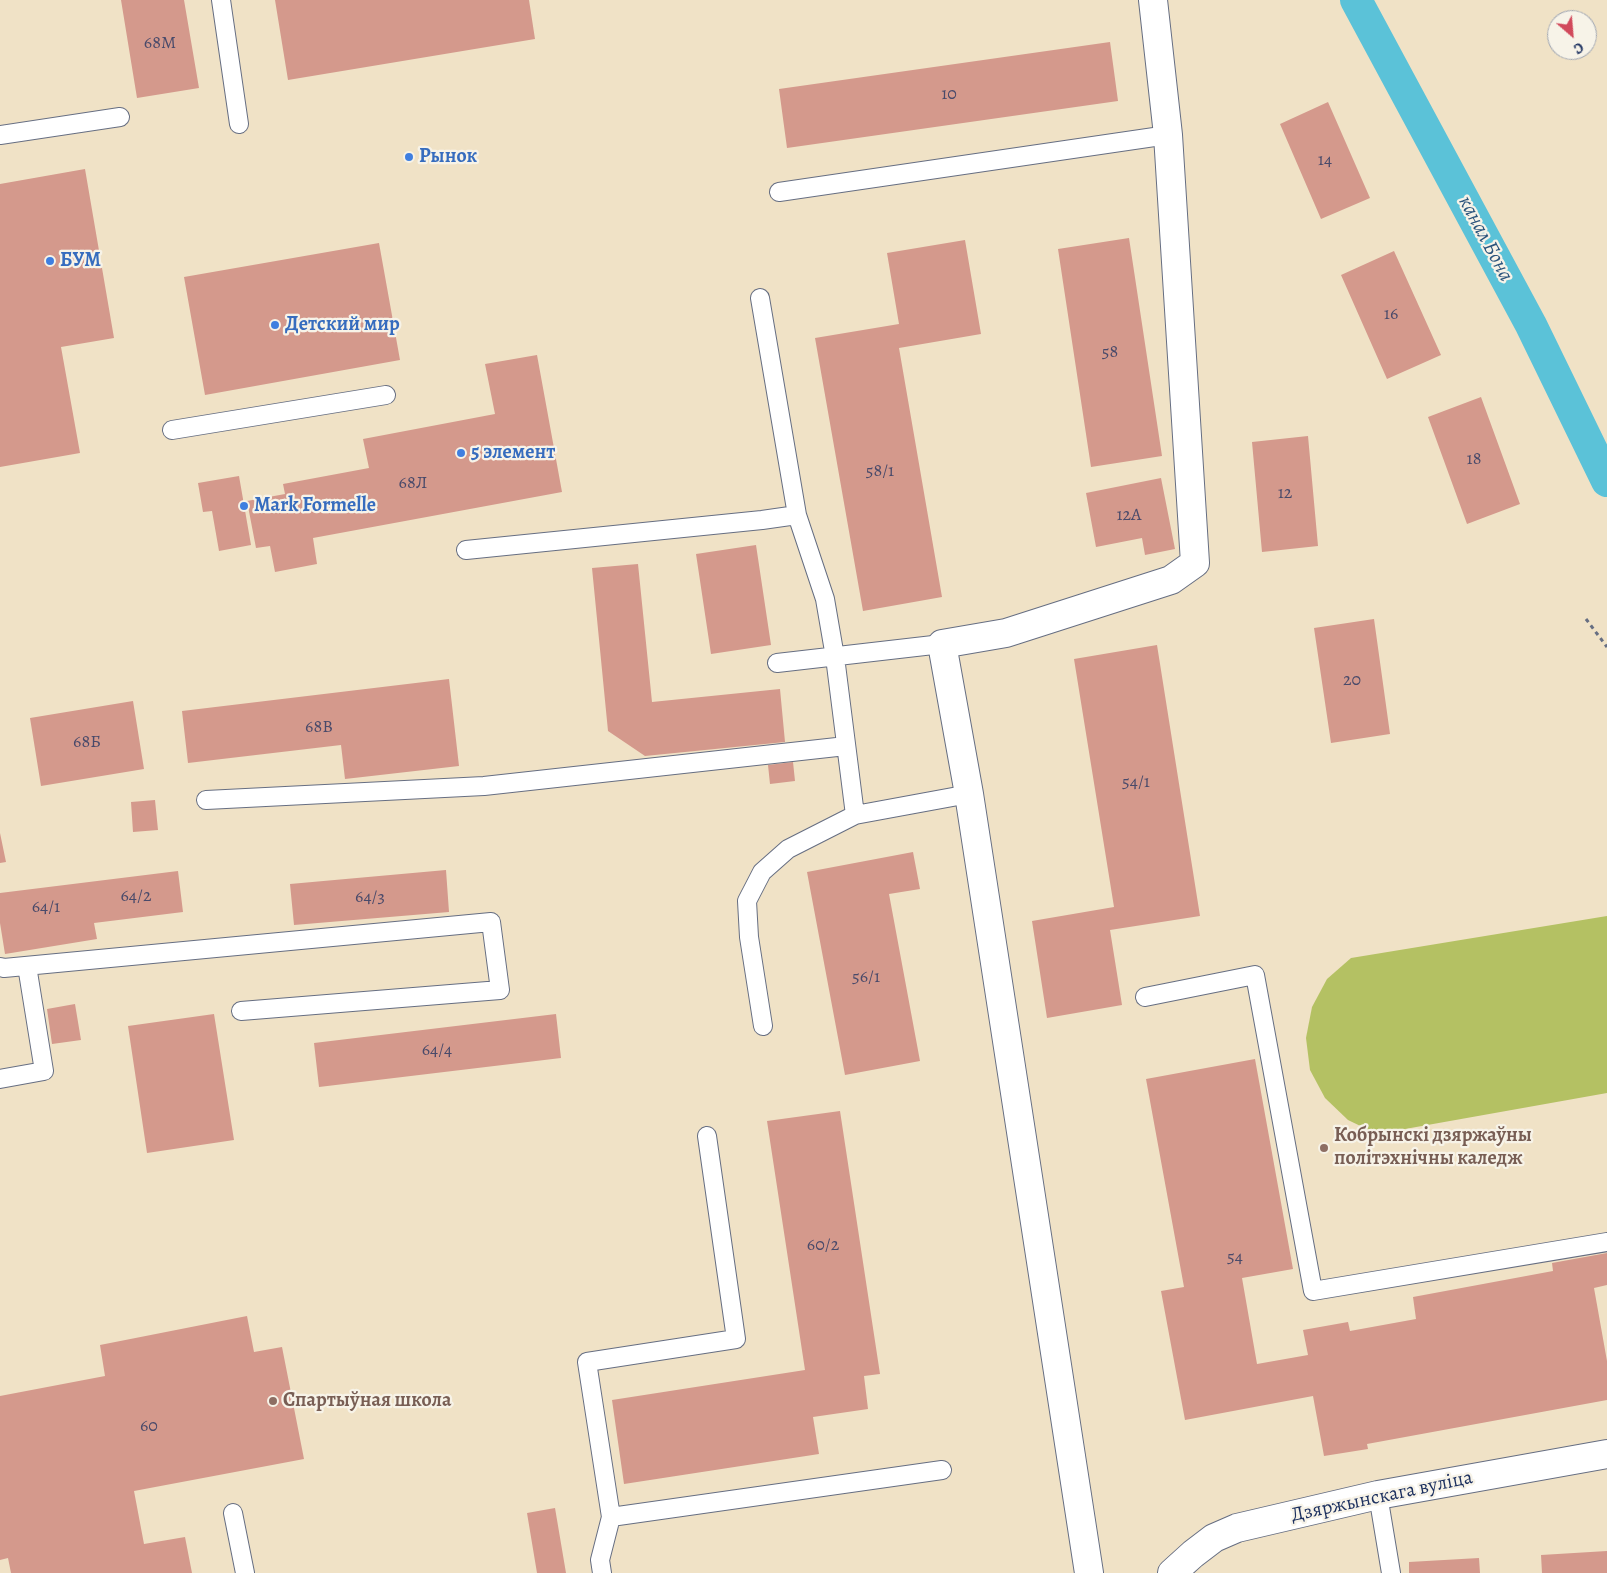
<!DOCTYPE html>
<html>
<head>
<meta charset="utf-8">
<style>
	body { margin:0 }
	#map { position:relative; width:1607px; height:1573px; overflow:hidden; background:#f0e2c6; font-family:Alegreya,serif }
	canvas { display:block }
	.north { position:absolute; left:1547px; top:10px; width:50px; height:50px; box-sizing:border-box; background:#f7f3e8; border:1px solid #9fa5b1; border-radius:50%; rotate:153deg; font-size:14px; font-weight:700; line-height:20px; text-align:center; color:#1b2f5e }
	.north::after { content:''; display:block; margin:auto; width:18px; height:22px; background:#d1495b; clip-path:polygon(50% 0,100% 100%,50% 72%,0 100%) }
</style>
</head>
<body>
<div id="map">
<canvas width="1607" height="1573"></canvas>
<div class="north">С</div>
</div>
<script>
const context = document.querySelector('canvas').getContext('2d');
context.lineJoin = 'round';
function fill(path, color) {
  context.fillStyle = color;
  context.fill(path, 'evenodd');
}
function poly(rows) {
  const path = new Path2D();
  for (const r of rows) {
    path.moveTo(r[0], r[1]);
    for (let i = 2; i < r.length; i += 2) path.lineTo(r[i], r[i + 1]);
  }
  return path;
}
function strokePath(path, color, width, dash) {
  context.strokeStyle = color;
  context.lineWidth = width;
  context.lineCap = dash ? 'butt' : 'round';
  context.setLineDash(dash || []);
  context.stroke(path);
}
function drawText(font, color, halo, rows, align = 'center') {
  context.font = font + ' Alegreya,serif';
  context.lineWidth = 4.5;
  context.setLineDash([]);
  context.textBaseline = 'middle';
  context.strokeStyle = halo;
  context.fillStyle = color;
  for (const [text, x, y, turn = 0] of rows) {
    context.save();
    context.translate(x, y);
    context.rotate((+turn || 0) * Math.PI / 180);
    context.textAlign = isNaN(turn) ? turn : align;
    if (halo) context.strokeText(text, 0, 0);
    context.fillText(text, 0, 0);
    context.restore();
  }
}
fill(poly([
	[1607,916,1607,1093,1377,1134,1348,1120,1325,1098,1310,1070,1306,1038,1312,1007,1327,979,1351,958]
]), '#b4c163');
strokePath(poly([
	[1356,0,1531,325,1607,481]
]), '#5bc2d8', 32);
fill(poly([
	[121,0,184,0,199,88,137,98],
	[275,0,529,0,535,39,288,80],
	[1110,42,1118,101,787,148,779,89],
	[1328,102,1370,198,1321,219,1280,124],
	[85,169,114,338,61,347,80,453,0,467,0,184],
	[1129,238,1162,456,1091,467,1058,249],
	[965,240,981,334,899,348,942,597,863,611,815,338,899,324,887,253],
	[379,243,400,360,205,395,184,277],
	[1394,251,1441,355,1387,379,1341,275],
	[537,355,562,492,313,538,317,564,275,572,270,546,256,548,247,501,285,494,283,484,369,468,363,439,495,414,485,364],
	[1481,397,1520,504,1467,524,1428,417],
	[1308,436,1318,546,1262,552,1252,442],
	[239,476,251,545,219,551,212,511,203,512,198,483],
	[1161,478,1175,549,1145,555,1142,538,1096,547,1086,493],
	[756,545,771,645,711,654,696,554],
	[638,564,652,702,780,689,785,742,645,756,608,731,592,568],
	[1374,619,1390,734,1331,743,1314,628],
	[1157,645,1200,916,1110,930,1122,1005,1047,1018,1032,921,1114,907,1074,659],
	[449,679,459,766,345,779,341,745,188,763,182,711],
	[133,701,144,769,41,786,30,718],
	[793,762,795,781,770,784,768,765],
	[155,800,158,830,133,832,131,802],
	[0,833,6,862,0,863],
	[913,852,920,889,889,894,920,1061,845,1075,807,872],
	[446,870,449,912,294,925,290,884],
	[178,871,183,912,94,923,97,939,5,954,0,923,0,893],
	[75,1004,81,1040,52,1044,47,1009],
	[214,1014,234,1140,147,1153,128,1026],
	[556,1014,561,1058,319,1087,314,1043],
	[1255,1059,1293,1269,1242,1278,1257,1364,1308,1355,1303,1330,1348,1322,1350,1331,1416,1319,1413,1297,1553,1271,1552,1263,1607,1253,1607,1285,1594,1288,1607,1361,1607,1400,1367,1444,1368,1449,1324,1456,1313,1396,1185,1420,1161,1291,1184,1287,1146,1079],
	[840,1111,880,1374,864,1376,868,1409,813,1417,819,1454,624,1484,612,1400,805,1370,767,1121],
	[247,1316,254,1352,282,1347,304,1459,134,1491,144,1544,185,1537,192,1573,11,1573,8,1558,0,1560,0,1396,105,1376,100,1345],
	[555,1508,566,1573,537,1573,527,1513],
	[1607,1551,1607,1573,1542,1573,1541,1555],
	[1479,1558,1480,1573,1409,1573,1409,1562]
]), '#d4998c');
const service = poly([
	[221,0,239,124],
	[0,135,120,117],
	[779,192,1168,135],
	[760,298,797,515,825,599,835,657,855,815],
	[172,430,386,395],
	[466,550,762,520,797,515],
	[777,663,942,644],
	[206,800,484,786,846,746],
	[0,967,4,968,491,922,500,990,241,1011],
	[1145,997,1255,975,1313,1291,1607,1242],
	[763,1026,749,937,747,901,762,872,788,849,855,815,969,794],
	[0,1079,44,1071,27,966],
	[1378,1495,1391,1573],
	[233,1513,245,1573],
	[611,1517,942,1470],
	[602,1573,600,1560,611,1517,587,1362,736,1339,707,1136]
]);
const minor = poly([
	[1089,1573,969,794,942,644,1006,633,1171,580,1195,563,1168,135,1153,0],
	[1172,1573,1193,1554,1214,1538,1237,1528,1378,1495,1607,1454]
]);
strokePath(service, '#666e82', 20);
strokePath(minor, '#666e82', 30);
strokePath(poly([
	[1586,619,1607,647]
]), '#666e82', 3, [4, 4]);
strokePath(service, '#fff', 18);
strokePath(minor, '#fff', 28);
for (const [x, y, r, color] of [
	[409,157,5,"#3f7fe0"],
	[50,261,5,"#3f7fe0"],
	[275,325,5,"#3f7fe0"],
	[461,453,5,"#3f7fe0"],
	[244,506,5,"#3f7fe0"],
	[1324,1148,5,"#8d6e63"],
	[273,1401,5,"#8d6e63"]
]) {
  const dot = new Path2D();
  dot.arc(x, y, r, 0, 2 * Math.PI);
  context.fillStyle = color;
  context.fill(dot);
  strokePath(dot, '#f7f3e8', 2);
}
drawText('18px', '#494a6a', null, [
	["68М",160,44],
	["10",949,95],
	["14",1325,161],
	["16",1391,315],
	["58",1110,353],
	["18",1474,460],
	["58/1",880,472],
	["68Л",413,484],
	["12",1285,494],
	["12А",1129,516],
	["20",1352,681],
	["68В",319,728],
	["68Б",87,743],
	["54/1",1136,783],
	["64/2",136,897],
	["64/3",370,898],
	["64/1",46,908],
	["56/1",866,978],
	["64/4",437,1051],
	["60/2",823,1246],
	["54",1235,1258],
	["60",149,1427]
]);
drawText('bold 20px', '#366cbe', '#f7f3e8', [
	["Рынок",419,157],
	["БУМ",60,261],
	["Детский мир",285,325],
	["5 элемент",471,453],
	["Mark Formelle",254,506]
], 'left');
drawText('bold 20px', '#785e54', '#f7f3e8', [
	["Кобрынскі дзяржаўны",1334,1136],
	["політэхнічны каледж",1334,1159],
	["Спартыўная школа",283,1401]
], 'left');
drawText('20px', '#1b2f5e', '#f7f3e8', [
	["Дзяржынскага вуліца",1382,1497,-12]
]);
drawText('italic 21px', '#2b547c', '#f7f3e8', [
	["канал Бона",1485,239,62]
]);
</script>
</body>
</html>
